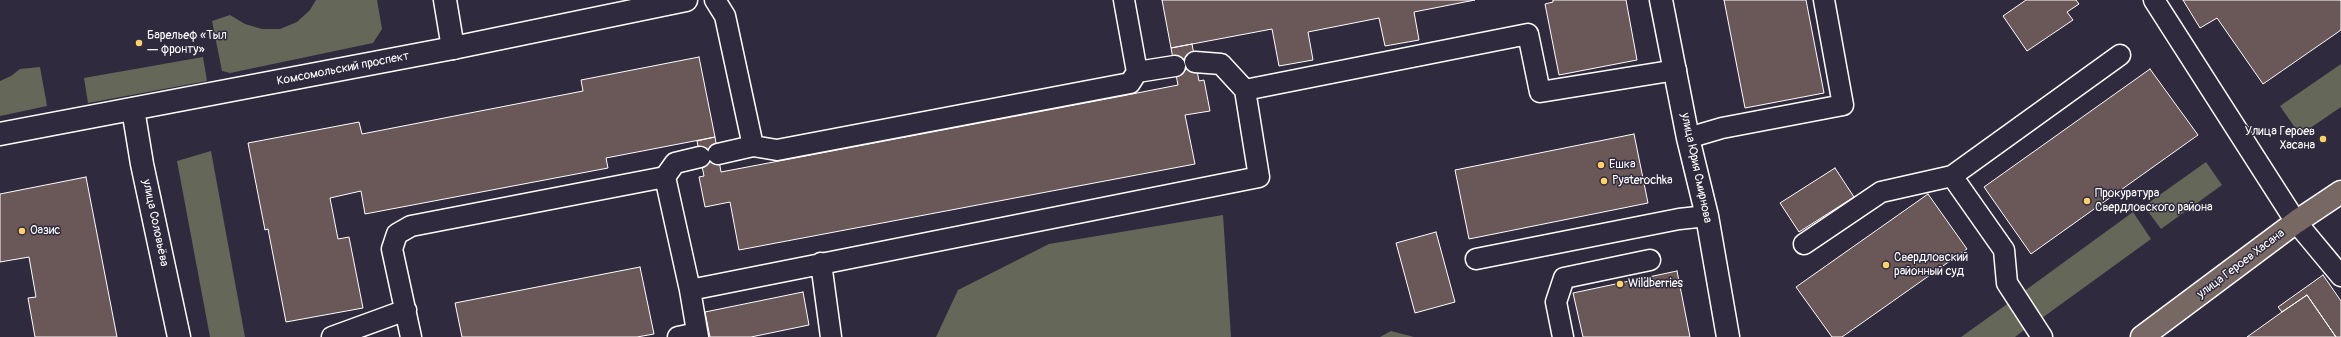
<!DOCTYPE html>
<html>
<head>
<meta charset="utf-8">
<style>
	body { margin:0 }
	canvas { display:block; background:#2f2a3d }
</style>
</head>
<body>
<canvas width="2341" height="337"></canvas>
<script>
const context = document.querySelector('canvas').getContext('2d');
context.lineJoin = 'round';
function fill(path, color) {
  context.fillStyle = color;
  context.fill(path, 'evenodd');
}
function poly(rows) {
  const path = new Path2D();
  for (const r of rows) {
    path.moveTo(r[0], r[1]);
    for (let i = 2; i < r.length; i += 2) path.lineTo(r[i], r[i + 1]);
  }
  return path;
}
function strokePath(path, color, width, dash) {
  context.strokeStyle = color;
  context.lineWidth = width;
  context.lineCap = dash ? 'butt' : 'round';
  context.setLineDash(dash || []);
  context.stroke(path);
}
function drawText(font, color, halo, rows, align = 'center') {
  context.font = font + ' Pangolin,sans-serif';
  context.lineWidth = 3;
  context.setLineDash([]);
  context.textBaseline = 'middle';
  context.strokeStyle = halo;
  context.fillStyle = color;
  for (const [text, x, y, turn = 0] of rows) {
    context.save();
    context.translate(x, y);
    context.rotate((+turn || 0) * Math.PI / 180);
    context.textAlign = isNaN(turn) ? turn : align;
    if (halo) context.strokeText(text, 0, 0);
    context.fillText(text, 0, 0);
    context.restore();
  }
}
fill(poly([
	[316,0,377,0,382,29,373,43,230,73,222,71,212,21,230,15,245,24,262,29,280,29,297,22,310,10],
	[203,57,207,81,88,103,84,78],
	[2341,64,2341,107,2300,135,2280,106],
	[40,67,47,106,0,116,0,81,11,76,20,69],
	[211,151,245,337,210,337,177,161],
	[2206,162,2222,185,2161,229,2144,206],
	[2133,212,2151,239,2042,318,2023,292],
	[1223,215,1231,337,936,337,958,290,1049,244],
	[2010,302,2028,327,2015,337,1961,337],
	[1391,331,1414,337,1380,337]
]), '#656759');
const building = poly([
	[1162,0,1475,0,1414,12,1419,40,1385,46,1379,18,1308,32,1313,60,1279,66,1272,29,1171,48,1162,0],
	[1553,0,1626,0,1637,60,1559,75,1545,4,1553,2,1553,0],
	[1724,0,1806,0,1824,93,1745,108,1724,0],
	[2026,0,2076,0,2079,4,2067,12,2073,20,2027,51,2003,16,2026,0],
	[2183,0,2341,0,2341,30,2263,84,2217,18,2200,28,2183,0],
	[1192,44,1199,81,1204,80,1210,111,1185,115,1195,164,739,250,730,202,705,207,699,177,704,176,697,141,715,137,721,172,1122,96,1178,85,1171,48,1192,44],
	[699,57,715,137,606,158,608,168,365,214,361,191,330,198,338,239,349,237,363,308,286,322,268,229,265,230,248,143,359,122,362,134,583,91,581,80,699,57],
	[2150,69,2198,135,2031,254,1984,187,2150,69],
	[1634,134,1648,203,1469,239,1455,170,1634,134],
	[1835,168,1854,197,1799,232,1780,203,1835,168],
	[86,177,117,337,35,337,28,298,36,297,29,257,0,262,0,194,86,177],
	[1928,194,1967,249,1842,337,1832,337,1796,287,1928,194],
	[1436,232,1455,302,1415,313,1396,243,1436,232],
	[640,267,654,334,637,337,462,337,455,303,640,267],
	[1677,271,1690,337,1583,337,1573,293,1677,271],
	[2323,275,2341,301,2341,337,2336,337,2307,295,2282,312,2278,307,2323,275],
	[803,292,809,325,751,337,710,337,705,312,803,292],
	[2307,295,2336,337,2247,337,2282,312,2307,295]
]);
fill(building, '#6a5757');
strokePath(building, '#fff', 1);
const service = poly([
	[715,0,725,16,753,146],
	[2154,0,2296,222,2341,276],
	[1137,72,1175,66],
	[1245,90,1528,34,1540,92,1676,70],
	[1688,138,1722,128,1843,105,1824,0],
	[718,154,753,146,777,150,1130,83,1137,72,1124,0],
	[1952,176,2004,250,2007,283,2042,337],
	[665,177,690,290,1259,177,1245,90,1221,64,1195,62],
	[1804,244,1881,192,1952,176,2120,55],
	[1476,259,1679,219,1707,216],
	[821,263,831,337],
	[690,290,698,337],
	[332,337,406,310],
	[411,337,392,249,397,234,411,226,665,177,675,163,700,157],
	[678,337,697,333],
	[1563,337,1556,302,1564,278,1650,260]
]);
const minor = poly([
	[445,0,453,48],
	[1661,0,1688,138,1707,216,1728,337],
	[133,109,142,164,179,337]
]);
const tertiary = poly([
	[0,134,453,48,686,0]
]);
const primary = poly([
	[2142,337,2296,222,2341,192]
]);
strokePath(service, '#fff', 23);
strokePath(minor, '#fff', 25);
strokePath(tertiary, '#fff', 25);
strokePath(primary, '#fff', 25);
strokePath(service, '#2f2a3d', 20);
strokePath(minor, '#2f2a3d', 22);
strokePath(tertiary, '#2f2a3d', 22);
strokePath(primary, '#776864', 22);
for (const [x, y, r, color] of [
	[139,43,4,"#ffd166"],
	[2323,139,4,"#ffd166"],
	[1601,165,4,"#ffd166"],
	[1604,181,4,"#ffd166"],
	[2087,201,4,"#ffd166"],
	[22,231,4,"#ffd166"],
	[1886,265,4,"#ffd166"],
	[1620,284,4,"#ffd166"]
]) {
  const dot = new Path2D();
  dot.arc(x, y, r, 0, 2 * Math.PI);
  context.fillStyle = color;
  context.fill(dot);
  strokePath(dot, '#2f2a3d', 1.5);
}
drawText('12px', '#fff', '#2f2a3d', [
	["Барельеф «Тыл",147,36],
	["— фронту»",147,50],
	["Улица Героев",2315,132,"right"],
	["Хасана",2315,146,"right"],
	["Ешка",1609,165],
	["Pyaterochka",1612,181],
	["Прокуратура",2095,194],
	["Свердловского района",2095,208],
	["Оазис",30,231],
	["Свердловский",1894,258],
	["районный суд",1894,272],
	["Wildberries",1628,284]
], 'left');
drawText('12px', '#fff', '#2f2a3d', [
	["Комсомольский проспект",343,69,-11],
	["улица Юрия Смирнова",1696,168,78],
	["улица Соловьёва",155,223,78],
	["улица Героев Хасана",2241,264,-37]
]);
</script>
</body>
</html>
